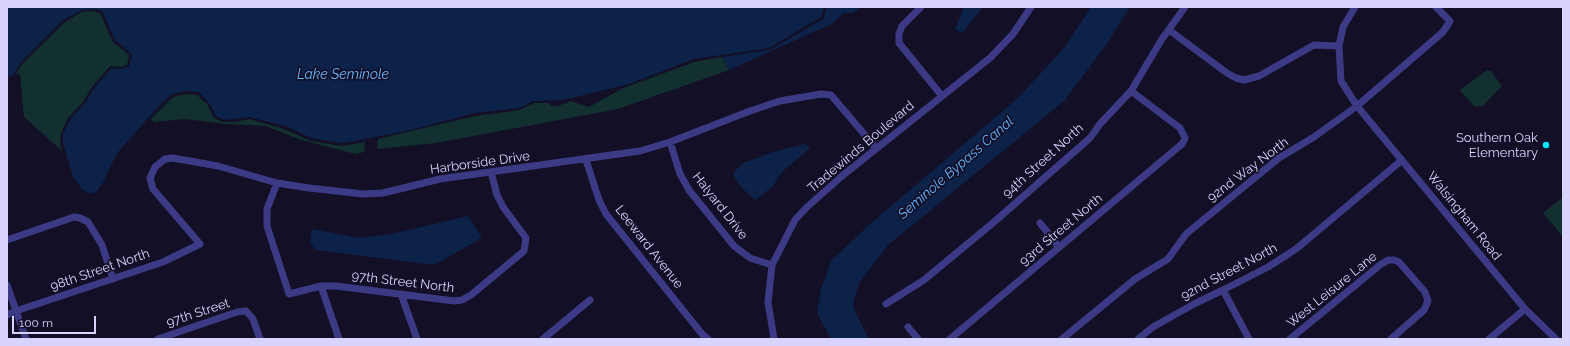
<!DOCTYPE html>
<html>
<head>
<meta charset="utf-8">
<style>
	body { margin:0 }
	#map { position:relative; width:1570px; height:346px; overflow:hidden; background:#130f26; font-family:Raleway,sans-serif }
	canvas { display:block }
	.frame { position:absolute; inset:0; border:8px solid #d9d4ff; pointer-events:none }
	.scale { position:absolute; left:12px; top:316px; width:84px; height:18px; box-sizing:border-box; border:2px solid #d9d4ff; border-top:0; padding-left:5px; font-size:12px; line-height:14px; white-space:nowrap; color:#d9d4ff; -webkit-text-stroke:3px #130f26; paint-order:stroke }
</style>
</head>
<body>
<div id="map">
<canvas width="1570" height="346"></canvas>
<div class="frame"></div>
<div class="scale">100 m</div>
</div>
<script>
const context = document.querySelector('canvas').getContext('2d');
context.lineJoin = 'round';
function fill(path, color) {
  context.fillStyle = color;
  context.fill(path, 'evenodd');
}
function poly(rows) {
  const path = new Path2D();
  for (const r of rows) {
    path.moveTo(r[0], r[1]);
    for (let i = 2; i < r.length; i += 2) path.lineTo(r[i], r[i + 1]);
  }
  return path;
}
function strokePath(path, color, width, dash) {
  context.strokeStyle = color;
  context.lineWidth = width;
  context.lineCap = dash ? 'butt' : 'round';
  context.setLineDash(dash || []);
  context.stroke(path);
}
function drawText(font, color, halo, rows, align = 'center') {
  context.font = font + ' Raleway,sans-serif';
  context.lineWidth = 3.5;
  context.setLineDash([]);
  context.textBaseline = 'middle';
  context.strokeStyle = halo;
  context.fillStyle = color;
  for (const [text, x, y, turn = 0] of rows) {
    context.save();
    context.translate(x, y);
    context.rotate((+turn || 0) * Math.PI / 180);
    context.textAlign = isNaN(turn) ? turn : align;
    if (halo) context.strokeText(text, 0, 0);
    context.fillText(text, 0, 0);
    context.restore();
  }
}
fill(poly([
	[93,11,100,13,113,42,129,55,127,65,121,67,110,66,92,87,83,102,67,119,61,134,60,143,62,151,24,117,20,74,15,75,24,62,65,22,82,12],
	[722,57,729,70,618,109,436,143,377,149,378,139,475,116,520,110,534,103,548,103,552,106,558,106,571,101,589,107,621,89,694,62],
	[1487,70,1491,71,1502,86,1483,106,1474,106,1460,90],
	[185,94,197,95,207,104,213,117,222,122,236,122,249,119,284,129,311,141,342,146,365,142,364,152,355,154,298,139,266,126,225,124,185,119,154,122,151,119,173,97],
	[1563,197,1563,237,1543,213]
]), '#12302f');
fill(poly([
	[7,7,824,7,821,17,769,48,694,59,629,84,563,100,533,101,520,108,475,113,407,131,343,143,311,138,286,126,249,117,224,120,216,116,209,103,199,92,185,91,172,94,159,106,118,152,109,169,104,181,96,192,90,194,82,189,73,177,63,143,63,134,69,121,85,103,94,88,112,68,120,69,129,67,132,54,115,40,102,11,94,9,82,10,63,20,22,61,12,76,7,77],
	[827,7,861,7,853,13,844,13,832,24,729,70,722,57,770,50,823,19],
	[964,7,983,7,962,33,955,29],
	[1091,7,1130,7,1106,45,1064,101,888,245,859,283,853,305,857,316,869,339,831,339,817,313,821,289,831,261,870,224,1018,98,1064,48],
	[805,144,810,148,782,172,772,187,755,200,741,187,734,177,734,172,743,163,773,152],
	[468,216,482,238,434,265,316,250,310,243,312,229,359,238,391,234]
]), '#0c2248');
strokePath(poly([
	[921,7,902,26,899,34,899,43,942,96],
	[1355,7,1343,27,1339,46,1341,81,1357,106,1525,309,1556,339],
	[1169,30,1227,73,1236,78,1244,80,1259,76,1314,45,1339,46],
	[670,142,680,174,689,190,734,246,750,258,772,265],
	[586,160,599,200,606,214,702,334,708,339],
	[277,183,267,209,267,226,289,294,321,286,336,286,454,301,462,300,471,295,524,251,526,238,503,207,497,195,491,172],
	[1040,223,1059,247],
	[7,240,74,217,80,218,88,222,102,245,113,279],
	[7,285,26,339],
	[321,286,339,339],
	[1223,290,1249,339],
	[401,294,417,339],
	[886,304,924,280,994,222,1090,138,1100,124,1131,91,1162,39,1185,7],
	[7,315,16,311,163,262,200,244,153,189,150,178,155,167,165,159,173,158,218,166,277,183,309,188,363,194,383,193,440,179,640,151,670,142,750,111,780,101,821,94,831,95,876,148],
	[908,327,918,339],
	[158,339,237,312,246,311,253,319,260,339],
	[543,339,590,300],
	[774,339,768,302,772,265,795,220,806,208,842,176,990,58,1013,34,1031,7],
	[950,339,1182,144,1185,138,1180,128,1131,91],
	[1062,339,1135,279,1168,259,1186,234,1279,158,1314,137,1357,106,1443,32,1450,21,1436,7],
	[1138,339,1153,327,1194,304,1223,290,1268,267,1296,249,1402,160],
	[1290,339,1380,265,1388,260,1394,260,1399,262,1425,292,1428,301,1424,310,1391,339],
	[1489,339,1525,309]
]), '#3d3a85', 7);
for (const [x, y, r, color] of [
	[1546,145,4,"#00e5ff"]
]) {
  const dot = new Path2D();
  dot.arc(x, y, r, 0, 2 * Math.PI);
  context.fillStyle = color;
  context.fill(dot);
  strokePath(dot, '#130f26', 1.5);
}
drawText('13px', '#d9d4ff', '#130f26', [
	["Southern Oak",1538,138],
	["Elementary",1538,153]
], 'right');
drawText('13px', '#d9d4ff', '#130f26', [
	["Tradewinds Boulevard",861,147,-40],
	["94th Street North",1043,161,-42],
	["Harborside Drive",480,163,-8],
	["92nd Way North",1248,170,-37],
	["Halyard Drive",720,206,52],
	["Walsingham Road",1464,216,51],
	["93rd Street North",1061,230,-40],
	["Leeward Avenue",649,247,52],
	["98th Street North",100,270,-19],
	["92nd Street North",1229,272,-28],
	["97th Street North",403,282,7],
	["West Leisure Lane",1332,290,-39],
	["97th Street",198,313,-18]
]);
drawText('italic 14px', '#62b6ff', '#130f26', [
	["Lake Seminole",343,75],
	["Seminole Bypass Canal",956,168,-41]
]);
</script>
</body>
</html>
